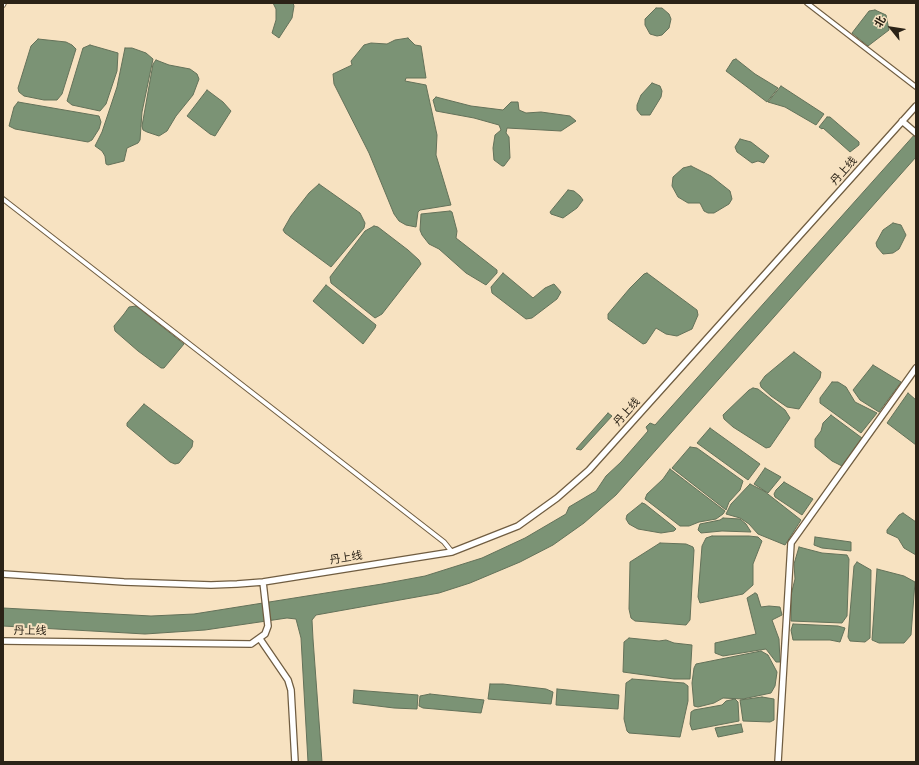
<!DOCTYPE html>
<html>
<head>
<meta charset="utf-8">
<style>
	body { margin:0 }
	#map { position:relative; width:919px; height:765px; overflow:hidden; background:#f7e2c1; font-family:"Roboto Serif","Noto Sans SC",serif }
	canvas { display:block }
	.frame { position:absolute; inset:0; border:4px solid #2b2317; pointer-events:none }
	.north { position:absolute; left:871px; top:8px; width:40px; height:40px; -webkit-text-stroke:3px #f7e2c1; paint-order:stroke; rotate:300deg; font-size:11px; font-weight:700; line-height:16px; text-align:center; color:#2b2317 }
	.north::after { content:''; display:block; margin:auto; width:14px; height:18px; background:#2b2317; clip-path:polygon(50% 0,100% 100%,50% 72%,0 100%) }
</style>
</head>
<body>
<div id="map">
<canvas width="919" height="765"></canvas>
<div class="frame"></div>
<div class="north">北</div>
</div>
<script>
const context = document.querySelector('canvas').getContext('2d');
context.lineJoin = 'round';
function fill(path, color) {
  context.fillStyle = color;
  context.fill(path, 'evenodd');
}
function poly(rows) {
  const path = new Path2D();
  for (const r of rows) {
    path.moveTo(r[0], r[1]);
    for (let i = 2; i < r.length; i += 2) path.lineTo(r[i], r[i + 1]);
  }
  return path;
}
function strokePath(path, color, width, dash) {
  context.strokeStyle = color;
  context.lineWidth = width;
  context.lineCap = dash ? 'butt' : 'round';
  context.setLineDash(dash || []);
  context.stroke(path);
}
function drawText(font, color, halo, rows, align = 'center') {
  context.font = font + ' "Roboto Serif","Noto Sans SC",serif';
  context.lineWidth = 4;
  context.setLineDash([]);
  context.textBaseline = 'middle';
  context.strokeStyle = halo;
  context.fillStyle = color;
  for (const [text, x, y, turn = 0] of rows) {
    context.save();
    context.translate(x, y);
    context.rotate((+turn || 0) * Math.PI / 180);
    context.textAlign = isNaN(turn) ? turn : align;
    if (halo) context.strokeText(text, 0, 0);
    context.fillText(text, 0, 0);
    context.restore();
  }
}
const water = poly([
	[273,3,293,3,294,6,292,18,279,38,272,33,276,20,276,9,273,3],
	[656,8,662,8,669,14,671,19,669,28,662,35,657,36,650,34,645,25,645,19,656,8],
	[875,10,886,15,889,30,868,46,852,33,869,11,875,10],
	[408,38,415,45,421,46,426,78,406,78,405,81,426,85,437,135,436,155,451,205,420,210,418,212,416,227,406,225,399,221,394,214,369,153,334,84,333,74,352,65,351,61,364,45,371,43,387,44,395,40,408,38],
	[38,39,66,42,72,45,76,49,62,94,57,100,44,100,24,96,19,92,18,88,31,46,38,39],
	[90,45,118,53,117,71,106,104,100,111,72,105,67,101,83,48,90,45],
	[125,48,132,48,146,53,153,59,142,112,140,140,138,143,127,148,124,161,108,165,106,164,105,156,102,151,95,146,102,132,117,87,125,48],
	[736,59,755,74,778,88,767,102,726,71,733,60,736,59],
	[156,60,169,65,190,69,197,74,199,79,193,95,176,116,167,131,159,136,147,132,143,130,142,126,153,64,156,60],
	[652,83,660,86,662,91,661,97,650,115,641,115,637,110,637,105,641,95,652,83],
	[781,86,824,114,816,125,785,107,768,102,781,86],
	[207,90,223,102,231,111,215,136,210,134,187,116,207,90],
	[436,97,471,106,503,110,511,102,518,102,519,110,526,113,541,112,570,116,576,121,561,131,507,128,506,133,509,137,510,158,504,166,502,166,494,160,493,148,495,135,501,130,499,125,474,118,436,111,433,100,436,97],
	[18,102,99,116,101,122,99,129,92,140,88,142,15,129,9,126,14,107,18,102],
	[827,117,830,117,859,142,859,145,850,152,823,128,822,129,819,127,827,117],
	[916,133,916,157,616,495,584,523,553,545,520,562,470,583,439,593,316,615,312,620,313,639,322,762,308,762,301,638,296,619,287,618,205,630,145,634,3,626,3,608,151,616,194,614,382,584,425,576,482,558,525,538,566,514,569,507,596,491,606,476,621,462,648,431,646,427,650,423,655,425,916,133],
	[740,139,751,142,769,156,764,163,758,161,752,163,737,152,735,147,740,139],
	[691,166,711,176,730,191,732,199,729,204,714,213,708,213,704,211,700,203,688,203,678,197,672,186,673,177,683,168,691,166],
	[319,184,360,213,365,223,364,228,331,267,285,233,283,230,291,216,309,193,319,184],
	[568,190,574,191,580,196,583,200,577,208,563,218,551,214,550,212,568,190],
	[450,211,452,212,457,231,456,238,497,270,497,273,486,285,466,273,439,249,429,244,422,235,420,230,421,214,450,211],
	[893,223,901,225,906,235,899,249,893,253,883,254,877,247,876,243,883,230,893,223],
	[374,226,378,227,408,250,419,260,421,264,382,314,375,318,331,283,330,277,365,231,374,226],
	[503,273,533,298,545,288,554,284,561,292,557,299,532,318,526,319,492,293,491,287,503,273],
	[647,273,697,310,698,315,692,329,677,336,666,334,656,328,646,343,643,344,608,319,608,314,630,288,644,274,647,273],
	[326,285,376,325,375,328,363,344,313,301,326,285],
	[136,306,184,344,164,368,161,368,138,351,115,331,114,326,124,314,129,307,136,306],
	[794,352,821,372,820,378,799,409,787,407,771,396,761,387,760,383,765,376,794,352],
	[873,365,901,382,879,412,860,400,853,390,873,365],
	[832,382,838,382,846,387,855,402,877,413,861,433,820,403,820,398,832,382],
	[753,388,758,389,785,410,790,418,770,447,766,448,733,427,724,419,723,415,749,390,753,388],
	[908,393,916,400,916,445,887,423,908,393],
	[144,404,193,441,192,447,179,463,175,464,170,462,127,426,127,423,144,404],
	[608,413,612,416,581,450,576,449,608,413],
	[831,415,862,438,842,466,832,461,815,447,815,439,821,431,823,423,831,415],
	[710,428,760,464,748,480,697,443,710,428],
	[690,447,697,448,743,481,740,490,729,502,726,510,672,468,690,447],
	[765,468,781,477,768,493,754,484,765,468],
	[670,469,725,511,723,514,716,519,699,522,689,526,680,526,645,499,647,494,663,479,670,469],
	[784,482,813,499,802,515,775,497,774,494,776,490,784,482],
	[750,484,764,491,801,520,785,545,758,534,749,524,740,518,726,514,731,504,750,484],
	[642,503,645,504,674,527,676,529,674,531,661,533,638,529,629,524,626,519,627,515,642,503],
	[903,513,916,522,916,555,904,548,898,538,887,533,887,530,899,515,903,513],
	[723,518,740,519,746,524,751,532,722,531,701,533,698,530,700,524,720,520,723,518],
	[712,536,749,536,758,537,762,541,753,564,753,585,743,594,700,603,698,597,702,546,706,538,712,536],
	[815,537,851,542,851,551,822,548,814,545,815,537],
	[660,543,686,544,693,547,694,550,690,620,686,625,635,621,631,618,629,609,630,562,660,543],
	[799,547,822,553,847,555,849,559,847,616,842,623,791,621,791,595,795,579,794,564,799,547],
	[857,562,871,570,870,638,865,642,850,641,848,637,854,566,857,562],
	[877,569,904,576,915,582,911,635,904,643,879,643,872,640,877,569],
	[755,593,757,594,761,607,769,606,780,607,782,615,772,620,779,639,780,662,776,662,766,649,723,656,715,653,715,643,756,634,747,598,755,593],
	[793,624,838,626,845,628,840,642,830,640,793,640,791,630,793,624],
	[629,638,659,641,666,640,674,643,692,645,690,679,674,679,623,672,624,642,629,638],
	[761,651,768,655,777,672,775,686,771,693,743,699,723,698,714,703,698,707,694,706,692,683,694,668,696,664,761,651],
	[632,679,684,683,688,686,688,701,680,737,629,733,627,731,624,719,626,683,632,679],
	[490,684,503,684,546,689,553,692,551,704,488,699,490,684],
	[557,689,619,695,618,709,556,705,557,689],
	[354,690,418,695,417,709,394,708,353,703,354,690],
	[430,694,484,700,481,713,423,708,419,706,420,696,430,694],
	[762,697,774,699,774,720,770,722,743,721,740,700,762,697],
	[735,699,738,702,739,721,692,730,690,724,691,712,694,710,722,705,726,701,735,699],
	[741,724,743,732,718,737,715,728,741,724]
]);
fill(water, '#7b9375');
strokePath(water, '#637159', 1);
const street = poly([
	[807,3,916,87],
	[3,5,4,3],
	[3,199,444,542,452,552]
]);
const secondary = poly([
	[902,121,916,133],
	[3,574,124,582,211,585,237,584,263,582,452,552,518,526,557,498,589,470,916,106],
	[260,639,288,680,291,690,295,762],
	[3,641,251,644,265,634,268,626,263,582],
	[778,762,791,543,916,368]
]);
strokePath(street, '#705d41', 6);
strokePath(secondary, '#705d41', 8);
strokePath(street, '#fff', 4);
strokePath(secondary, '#fff', 5.5);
drawText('11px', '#2b2317', '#f7e2c1', [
	["丹上线",844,171,-48],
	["丹上线",627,412,-48],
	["丹上线",346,558,-9],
	["丹上线",30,631,1]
]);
</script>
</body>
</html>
